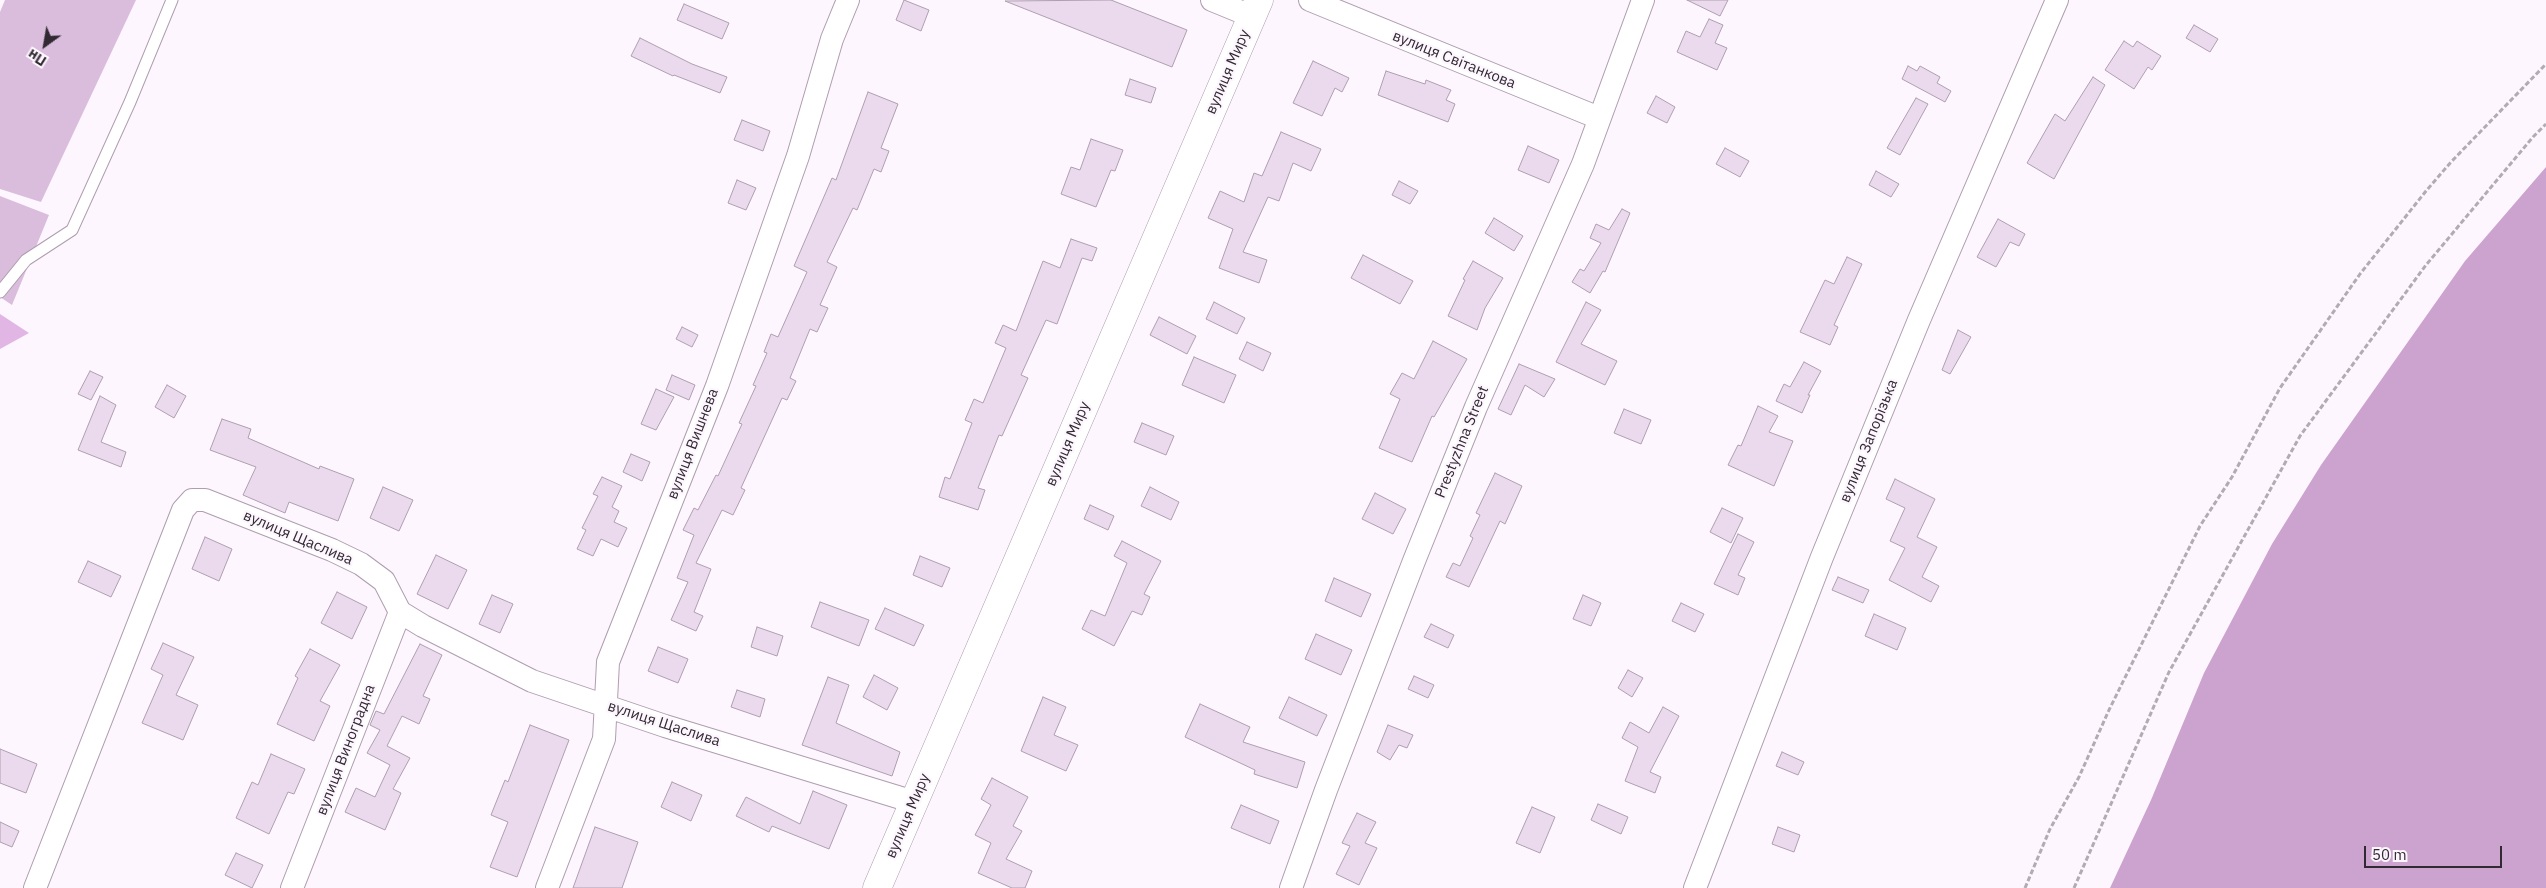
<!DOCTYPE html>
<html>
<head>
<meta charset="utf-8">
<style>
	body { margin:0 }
	#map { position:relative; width:2546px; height:888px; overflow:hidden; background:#fdf6fe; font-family:"IBM Plex Sans",sans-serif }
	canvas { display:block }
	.north { position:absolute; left:20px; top:20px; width:50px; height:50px; -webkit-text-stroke:4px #fdf6fe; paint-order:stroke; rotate:212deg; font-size:14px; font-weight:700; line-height:20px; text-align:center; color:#312a32 }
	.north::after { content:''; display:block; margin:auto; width:18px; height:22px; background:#312a32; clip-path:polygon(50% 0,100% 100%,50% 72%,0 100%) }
	.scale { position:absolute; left:2364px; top:846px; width:138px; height:22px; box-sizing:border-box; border:2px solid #312a32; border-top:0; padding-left:6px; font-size:15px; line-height:18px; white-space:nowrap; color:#312a32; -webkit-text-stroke:4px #fdf6fe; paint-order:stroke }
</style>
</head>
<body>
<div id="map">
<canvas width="2546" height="888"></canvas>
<div class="north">Пн</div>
<div class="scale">50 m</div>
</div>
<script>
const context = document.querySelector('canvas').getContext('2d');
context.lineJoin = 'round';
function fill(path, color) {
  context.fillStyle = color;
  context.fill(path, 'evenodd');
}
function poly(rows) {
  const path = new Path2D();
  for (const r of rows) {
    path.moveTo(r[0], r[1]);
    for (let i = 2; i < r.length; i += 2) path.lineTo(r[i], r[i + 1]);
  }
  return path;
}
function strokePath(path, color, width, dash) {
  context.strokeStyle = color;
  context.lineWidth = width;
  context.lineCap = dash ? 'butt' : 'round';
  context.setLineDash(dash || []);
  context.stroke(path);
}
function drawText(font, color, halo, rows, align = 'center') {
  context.font = font + ' "IBM Plex Sans",sans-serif';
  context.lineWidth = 4.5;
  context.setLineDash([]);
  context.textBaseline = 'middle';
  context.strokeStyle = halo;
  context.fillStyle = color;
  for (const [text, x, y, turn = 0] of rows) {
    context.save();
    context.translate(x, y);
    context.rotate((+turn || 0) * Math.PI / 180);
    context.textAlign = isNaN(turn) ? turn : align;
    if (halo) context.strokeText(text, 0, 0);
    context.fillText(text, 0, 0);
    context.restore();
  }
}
fill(poly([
	[5,0,136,0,41,202,0,189,0,12],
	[0,196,49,215,12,305,0,297]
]), '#dabddc');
fill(poly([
	[0,314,29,333,0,349]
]), '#e1b6e5');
fill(poly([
	[2546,167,2546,888,2110,888,2151,800,2204,673,2272,544,2321,465,2465,261]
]), '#cca2cf');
const building = poly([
	[904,0,929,10,921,31,896,20,904,0],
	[1111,0,1187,30,1172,67,1005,1,1111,0],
	[1687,0,1728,0,1720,16,1687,0],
	[684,4,729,23,722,39,677,20,684,4],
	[1709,19,1723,25,1715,43,1727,48,1717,70,1677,52,1686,31,1700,37,1709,19],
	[2194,25,2218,39,2210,52,2186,38,2194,25],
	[640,38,692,64,727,77,720,93,674,75,673,76,631,56,640,38],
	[2124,41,2133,47,2137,41,2161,56,2152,70,2148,67,2134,89,2105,70,2124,41],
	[1313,61,1349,78,1342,92,1335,88,1322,116,1293,103,1313,61],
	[1908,66,1917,71,1920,66,1940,77,1937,83,1951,91,1945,102,1902,79,1908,66],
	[1386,71,1425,84,1426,80,1451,90,1446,100,1455,104,1448,122,1378,95,1386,71],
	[2093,77,2105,85,2054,179,2027,163,2055,114,2065,121,2093,77],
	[1130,79,1156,88,1151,103,1125,95,1130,79],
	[868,92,898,104,881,148,889,151,881,172,874,169,857,210,853,208,827,262,837,267,820,305,828,308,817,332,810,329,790,378,796,381,787,400,782,398,741,488,745,490,733,515,722,510,696,563,711,569,694,612,703,616,696,631,671,620,688,582,677,578,694,535,683,530,694,508,698,510,716,475,718,476,742,424,739,423,756,386,753,385,767,353,764,352,771,334,778,337,807,272,794,266,832,178,836,180,868,92],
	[1656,96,1675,107,1667,123,1647,113,1656,96],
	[1916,98,1928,104,1900,155,1887,148,1916,98],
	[742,120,770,131,763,151,734,140,742,120],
	[1281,132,1321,149,1311,171,1293,163,1279,201,1268,197,1243,252,1267,260,1259,283,1219,268,1233,229,1208,218,1220,191,1244,202,1254,173,1262,176,1281,132],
	[1091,139,1123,150,1115,171,1111,170,1096,207,1061,194,1071,167,1080,170,1091,139],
	[1528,146,1559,160,1549,183,1518,170,1528,146],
	[1725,148,1749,161,1740,177,1716,164,1725,148],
	[1876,171,1899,184,1891,197,1869,185,1876,171],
	[737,180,756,188,746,210,728,203,737,180],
	[1399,181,1418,191,1410,204,1392,195,1399,181],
	[1622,209,1630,213,1605,272,1603,271,1590,293,1572,282,1580,269,1584,271,1601,243,1590,238,1596,224,1609,230,1622,209],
	[1494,218,1523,236,1514,251,1485,233,1494,218],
	[1998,219,2025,234,2019,246,2010,242,1996,267,1977,257,1998,219],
	[1071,239,1097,248,1092,261,1082,258,1057,324,1046,320,1021,375,1028,378,1002,436,999,435,978,488,985,490,978,510,939,497,945,477,950,479,972,423,965,420,974,399,983,403,1006,348,995,343,1003,325,1016,331,1043,261,1060,268,1071,239],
	[1363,255,1413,281,1400,304,1351,278,1363,255],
	[1847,257,1862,264,1834,325,1838,327,1830,345,1800,332,1825,280,1834,284,1847,257],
	[1473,261,1503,278,1485,308,1477,330,1448,316,1465,280,1463,279,1473,261],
	[1214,302,1245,318,1237,334,1206,319,1214,302],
	[1586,302,1601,310,1581,344,1617,361,1605,385,1556,362,1586,302],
	[1159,317,1196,336,1187,354,1150,335,1159,317],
	[682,327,698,335,692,347,676,339,682,327],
	[1958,330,1971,337,1950,374,1942,370,1958,330],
	[1433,341,1467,359,1434,417,1432,416,1412,462,1379,448,1400,399,1390,394,1402,373,1414,379,1433,341],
	[1247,342,1271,353,1263,371,1239,359,1247,342],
	[1194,357,1236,375,1224,403,1182,385,1194,357],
	[1804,362,1821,371,1808,395,1810,395,1802,413,1776,401,1784,384,1790,387,1804,362],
	[1519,364,1555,379,1544,397,1525,385,1511,415,1498,409,1519,364],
	[90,371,103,377,91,400,78,394,90,371],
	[672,375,695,385,689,400,666,390,672,375],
	[167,385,186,396,174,418,155,407,167,385],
	[656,389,674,397,656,430,641,424,656,389],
	[100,396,116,405,101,442,126,452,121,467,78,450,100,396],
	[1758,406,1778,416,1769,432,1793,441,1774,486,1728,465,1738,445,1741,446,1758,406],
	[1624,409,1651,420,1641,444,1614,433,1624,409],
	[222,419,251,429,248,438,319,469,320,466,354,479,338,521,289,502,285,513,243,495,256,467,210,450,222,419],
	[1142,423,1174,436,1166,455,1134,442,1142,423],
	[631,454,650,462,642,481,623,472,631,454],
	[1495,473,1522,486,1505,524,1500,521,1469,587,1446,577,1453,563,1460,566,1473,538,1470,536,1480,515,1476,513,1495,473],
	[602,477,622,486,612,507,619,511,614,522,627,528,618,547,601,539,593,556,577,549,586,530,582,528,598,496,593,494,602,477],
	[1895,479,1935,499,1917,537,1937,547,1922,577,1939,586,1931,602,1889,580,1905,548,1890,541,1905,508,1886,499,1895,479],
	[383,487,413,500,399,531,370,518,383,487],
	[1150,487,1179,502,1171,520,1141,506,1150,487],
	[1375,493,1406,509,1393,534,1362,519,1375,493],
	[1090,505,1114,516,1108,530,1084,519,1090,505],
	[1722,508,1743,518,1731,543,1710,532,1722,508],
	[1738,534,1754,542,1738,575,1745,578,1738,595,1714,584,1738,534],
	[205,537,232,549,219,581,192,569,205,537],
	[1122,541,1161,561,1144,594,1150,597,1142,615,1132,611,1114,646,1082,629,1091,610,1105,616,1127,563,1114,556,1122,541],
	[436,555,467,570,448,609,417,594,436,555],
	[920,556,950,568,942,587,913,575,920,556],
	[88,561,121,576,111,597,78,582,88,561],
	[1838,577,1869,590,1863,603,1832,590,1838,577],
	[1334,578,1371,594,1361,617,1325,601,1334,578],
	[337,592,367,607,352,639,321,623,337,592],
	[492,595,513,604,500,633,479,624,492,595],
	[1583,595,1601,603,1591,626,1573,619,1583,595],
	[820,602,869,620,859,646,811,627,820,602],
	[1681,603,1704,614,1695,632,1672,621,1681,603],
	[885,608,924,625,914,646,875,629,885,608],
	[1874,614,1906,628,1897,650,1865,636,1874,614],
	[1431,624,1454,635,1448,648,1424,637,1431,624],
	[757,627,783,636,777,656,751,647,757,627],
	[1316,634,1352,650,1341,675,1305,659,1316,634],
	[163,643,194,657,176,695,198,705,183,740,142,723,163,675,151,669,163,643],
	[420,644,442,655,423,696,430,699,419,724,402,716,387,746,410,758,393,789,401,793,385,830,345,812,356,788,375,797,381,784,390,765,367,753,380,730,370,725,376,711,384,714,420,644],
	[658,647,688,659,678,683,648,671,658,647],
	[310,649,340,665,320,701,330,706,314,741,277,724,298,678,295,676,310,649],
	[1628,670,1643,678,1632,697,1618,688,1628,670],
	[874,675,898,688,887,710,863,697,874,675],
	[1414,676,1434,685,1428,698,1408,689,1414,676],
	[828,677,849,685,836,723,900,752,892,776,802,745,828,677],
	[737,690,765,699,760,717,731,707,737,690],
	[1043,697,1066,707,1054,735,1078,745,1066,771,1021,751,1043,697],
	[1289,697,1327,715,1317,736,1279,718,1289,697],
	[1200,704,1250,727,1243,742,1305,762,1297,788,1254,774,1255,770,1185,737,1200,704],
	[1663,707,1679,716,1650,772,1661,777,1655,793,1625,781,1638,747,1622,738,1630,722,1649,733,1663,707],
	[530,725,569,740,517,877,490,867,508,822,491,815,505,780,508,782,530,725],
	[1388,725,1413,735,1407,748,1399,745,1390,760,1377,752,1388,725],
	[0,749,37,764,26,793,0,783,0,749],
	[1782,752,1804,762,1798,775,1776,766,1782,752],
	[271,754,305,769,294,794,288,792,269,834,236,818,252,782,258,785,271,754],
	[992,778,1028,797,1013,826,1022,831,1006,859,1032,871,1025,888,1012,888,978,873,991,843,975,835,991,805,981,799,992,778],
	[672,782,702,795,691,821,661,807,672,782],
	[813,791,847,805,829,849,772,826,769,832,736,816,746,797,800,824,813,791],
	[1598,804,1628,817,1621,834,1591,820,1598,804],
	[1241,805,1279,821,1270,844,1231,828,1241,805],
	[1532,807,1555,817,1540,853,1516,843,1532,807],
	[1357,813,1376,822,1365,843,1377,848,1359,885,1336,874,1350,846,1342,843,1357,813],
	[0,822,19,831,12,847,0,842,0,822],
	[595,827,638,842,622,888,573,888,595,827],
	[1778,827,1800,835,1794,852,1772,844,1778,827],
	[236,853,263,865,252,888,225,875,236,853]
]);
fill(building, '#ebd9ed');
strokePath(building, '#af9eb0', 1);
const service = poly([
	[0,292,26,260,72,230,130,102,172,0]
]);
const minor = poly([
	[1212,0,1251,16],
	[1310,0,1599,118],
	[35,888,183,510,192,500,205,500,332,550,361,564,384,581,400,612,423,626,532,681,665,726,914,802],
	[292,888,400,612],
	[547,888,604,739,608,662,717,386,798,156,832,39,848,0],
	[1291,888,1326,790,1414,561,1476,407,1583,164,1643,0],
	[1695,888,1822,557,1919,320,2057,0]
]);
const tertiary = poly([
	[877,888,1259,0]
]);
strokePath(service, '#af9db0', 13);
strokePath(minor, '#af9db0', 24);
strokePath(tertiary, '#af9db0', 29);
strokePath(poly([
	[2025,888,2050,829,2079,777,2109,710,2200,526,2232,477,2280,388,2360,274,2426,191,2451,162,2546,64],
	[2074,888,2169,672,2300,436,2426,265,2533,137,2546,124]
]), '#b2abb3', 3, [5, 2.5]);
strokePath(service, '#fff', 11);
strokePath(minor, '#fff', 22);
strokePath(tertiary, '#fff', 28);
drawText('15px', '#312a32', '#fdf6fe', [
	["вулиця Світанкова",1454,60,22],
	["вулиця Миру",1228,72,-67],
	["вулиця Запорізька",1869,441,-68],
	["Prestyzhna Street",1462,442,-68],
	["вулиця Вишнева",693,444,-69],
	["вулиця Миру",1068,444,-67],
	["вулиця Щаслива",298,538,23],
	["вулиця Щаслива",664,724,18],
	["вулиця Виноградна",346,750,-69],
	["вулиця Миру",908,816,-67]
]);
</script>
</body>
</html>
